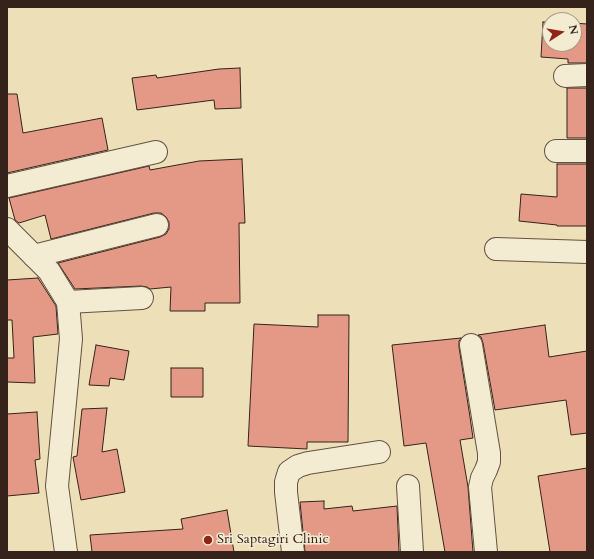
<!DOCTYPE html>
<html>
<head>
<meta charset="utf-8">
<style>
	body { margin:0 }
	#map { position:relative; width:594px; height:559px; overflow:hidden; background:#ede0b9; font-family:Cardo,serif }
	canvas { display:block }
	.frame { position:absolute; inset:0; border:8px solid #35221a; pointer-events:none }
	.north { position:absolute; left:542px; top:12px; width:40px; height:40px; box-sizing:border-box; background:#f3ebd2; border:1px solid #a79b88; border-radius:50%; rotate:78deg; font-size:11px; font-weight:700; line-height:16px; text-align:center; color:#35221a }
	.north::after { content:''; display:block; margin:auto; width:14px; height:18px; background:#8f2418; clip-path:polygon(50% 0,100% 100%,50% 72%,0 100%) }
</style>
</head>
<body>
<div id="map">
<canvas width="594" height="559"></canvas>
<div class="frame"></div>
<div class="north">N</div>
</div>
<script>
const context = document.querySelector('canvas').getContext('2d');
context.lineJoin = 'round';
function fill(path, color) {
  context.fillStyle = color;
  context.fill(path, 'evenodd');
}
function poly(rows) {
  const path = new Path2D();
  for (const r of rows) {
    path.moveTo(r[0], r[1]);
    for (let i = 2; i < r.length; i += 2) path.lineTo(r[i], r[i + 1]);
  }
  return path;
}
function strokePath(path, color, width, dash) {
  context.strokeStyle = color;
  context.lineWidth = width;
  context.lineCap = dash ? 'butt' : 'round';
  context.setLineDash(dash || []);
  context.stroke(path);
}
function drawText(font, color, halo, rows, align = 'center') {
  context.font = font + ' Cardo,serif';
  context.lineWidth = 3;
  context.setLineDash([]);
  context.textBaseline = 'middle';
  context.strokeStyle = halo;
  context.fillStyle = color;
  for (const [text, x, y, turn = 0] of rows) {
    context.save();
    context.translate(x, y);
    context.rotate((+turn || 0) * Math.PI / 180);
    context.textAlign = isNaN(turn) ? turn : align;
    if (halo) context.strokeText(text, 0, 0);
    context.fillText(text, 0, 0);
    context.restore();
  }
}
const building = poly([
	[543,22,550,22,550,44,574,44,574,23,587,24,587,63,568,63,568,59,541,57,543,22],
	[240,68,241,108,215,109,214,100,137,110,132,78,156,75,157,78,219,69,240,68],
	[567,88,587,88,587,138,567,138,567,88],
	[7,94,17,94,23,133,102,118,108,150,7,173,7,94],
	[242,159,245,223,239,223,240,303,205,303,205,311,170,311,171,287,150,289,147,287,141,286,75,289,58,263,160,237,166,234,169,229,169,222,166,217,161,213,154,213,51,239,45,215,19,223,15,220,9,198,149,166,150,170,199,161,242,159],
	[557,164,587,164,587,226,557,226,557,225,519,221,521,194,557,197,557,164],
	[38,278,56,306,58,334,33,337,35,383,7,382,7,358,14,358,12,320,7,320,7,280,38,278],
	[318,315,349,315,348,442,307,442,307,449,248,446,254,324,318,327,318,315],
	[545,325,549,357,587,351,587,433,571,435,566,400,495,410,483,343,481,337,478,335,545,325],
	[461,338,459,341,459,347,470,417,473,438,460,440,468,487,473,552,445,552,426,443,404,446,392,345,461,338],
	[96,345,129,351,124,380,110,378,109,386,89,385,96,345],
	[171,368,203,368,203,397,171,397,171,368],
	[107,408,102,452,117,449,125,492,81,500,73,457,77,456,82,409,107,408],
	[37,412,40,459,35,460,39,493,7,496,7,414,37,412],
	[587,468,587,552,550,552,538,476,587,468],
	[324,501,324,509,352,506,353,511,397,506,399,552,305,552,300,502,324,501],
	[227,510,234,552,92,552,90,535,183,529,181,519,227,510]
]);
fill(building, '#e39986');
strokePath(building, '#35221a', 1);
const minor = poly([
	[565,76,587,75],
	[556,151,587,151],
	[7,186,156,152],
	[496,249,587,252],
	[34,256,157,225],
	[68,302,142,298],
	[471,345,489,453,489,462,486,470,482,478,480,487,486,552],
	[408,486,412,552],
	[293,552,286,492,286,482,289,472,298,466,308,463,379,452]
]);
const tertiary = poly([
	[7,229,49,271,68,302,71,339,57,486,66,552]
]);
strokePath(minor, '#635242', 24);
strokePath(tertiary, '#635242', 24);
strokePath(minor, '#f3ebd2', 22);
strokePath(tertiary, '#f3ebd2', 22);
for (const [x, y, r, color] of [
	[208,540,5,"#8f2418"]
]) {
  const dot = new Path2D();
  dot.arc(x, y, r, 0, 2 * Math.PI);
  context.fillStyle = color;
  context.fill(dot);
  strokePath(dot, '#f3ebd2', 1.5);
}
drawText('14px', '#35221a', '#f3ebd2', [
	["Sri Saptagiri Clinic",217,540]
], 'left');
</script>
</body>
</html>
